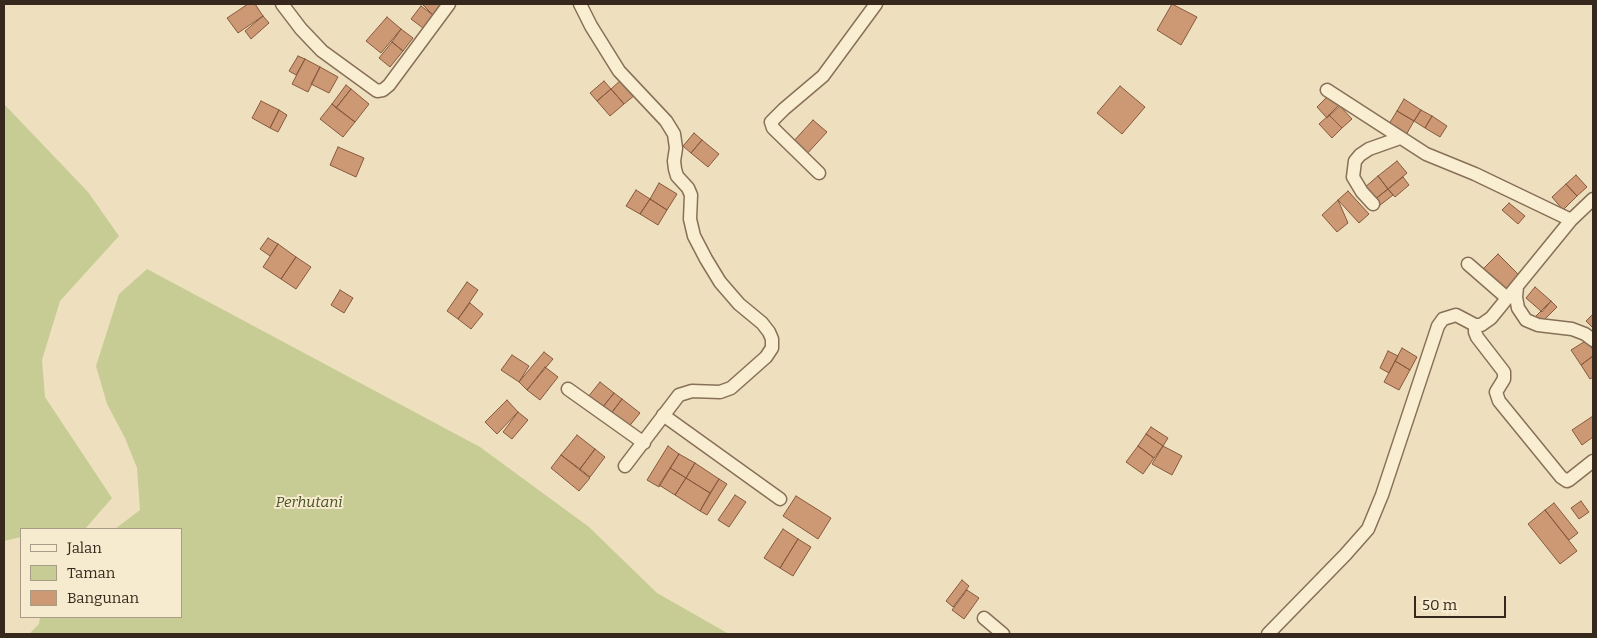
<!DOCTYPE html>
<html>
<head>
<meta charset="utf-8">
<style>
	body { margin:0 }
	#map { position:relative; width:1597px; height:638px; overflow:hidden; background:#eee0bf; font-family:Bitter,serif }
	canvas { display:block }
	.frame { position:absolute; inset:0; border:5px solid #36281c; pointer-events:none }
	.legend { position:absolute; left:20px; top:528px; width:162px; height:90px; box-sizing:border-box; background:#f6eacf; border:1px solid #a99c87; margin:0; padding:6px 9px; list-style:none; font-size:15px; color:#36281c }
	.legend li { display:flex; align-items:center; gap:10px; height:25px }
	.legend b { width:25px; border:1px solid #a99c87 }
	.scale { position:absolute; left:1414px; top:596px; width:92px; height:22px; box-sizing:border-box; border:2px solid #36281c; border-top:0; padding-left:6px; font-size:15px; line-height:18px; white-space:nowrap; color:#36281c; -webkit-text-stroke:4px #f6eacf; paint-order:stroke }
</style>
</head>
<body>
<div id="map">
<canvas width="1597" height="638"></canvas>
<div class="frame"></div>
<ul class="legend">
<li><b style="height:6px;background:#f9edd2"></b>Jalan</li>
<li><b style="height:14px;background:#c6cc93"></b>Taman</li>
<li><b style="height:14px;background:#cd9874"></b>Bangunan</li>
</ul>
<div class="scale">50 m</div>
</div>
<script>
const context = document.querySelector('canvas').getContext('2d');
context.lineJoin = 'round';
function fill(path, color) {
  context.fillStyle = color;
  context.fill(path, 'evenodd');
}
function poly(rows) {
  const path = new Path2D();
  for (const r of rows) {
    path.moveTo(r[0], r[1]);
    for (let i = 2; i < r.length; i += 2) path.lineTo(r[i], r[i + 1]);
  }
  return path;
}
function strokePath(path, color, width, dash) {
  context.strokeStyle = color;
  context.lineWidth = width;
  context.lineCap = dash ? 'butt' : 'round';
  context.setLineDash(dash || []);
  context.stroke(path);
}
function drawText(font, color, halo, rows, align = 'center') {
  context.font = font + ' Bitter,serif';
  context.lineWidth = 4;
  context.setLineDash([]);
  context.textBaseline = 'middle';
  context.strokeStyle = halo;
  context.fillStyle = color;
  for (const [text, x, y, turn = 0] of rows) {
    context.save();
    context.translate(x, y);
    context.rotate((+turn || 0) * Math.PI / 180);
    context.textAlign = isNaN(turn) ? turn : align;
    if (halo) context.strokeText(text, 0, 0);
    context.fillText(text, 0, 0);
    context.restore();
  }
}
fill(poly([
	[4,104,88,192,119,236,60,301,42,360,45,397,112,498,85,529,21,529,21,537,4,541],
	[147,269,480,447,589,527,657,593,729,634,29,634,39,624,40,617,181,617,181,529,115,529,140,510,137,468,125,438,107,404,96,366,119,294]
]), '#c6cc93');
const building = poly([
	[248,4,255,4,263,16,238,33,227,18,248,4],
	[422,4,443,4,433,15,422,4],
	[1172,4,1197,17,1181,45,1157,30,1172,4],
	[421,6,433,15,423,28,411,19,421,6],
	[263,16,269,23,251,39,245,31,263,16],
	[387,17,401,29,381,53,366,41,387,17],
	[401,29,413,38,403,51,392,42,401,29],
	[392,42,403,51,390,67,379,58,392,42],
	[298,56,305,59,296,75,289,71,298,56],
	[305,59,320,67,308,92,292,84,305,59],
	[320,67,338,77,329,93,311,84,320,67],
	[622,79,635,95,624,104,611,89,622,79],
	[604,81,611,89,597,101,590,93,604,81],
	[346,85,351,89,336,108,332,104,346,85],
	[1120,86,1145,107,1122,134,1097,113,1120,86],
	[351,89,369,104,355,122,336,108,351,89],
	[611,89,624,104,610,116,597,101,611,89],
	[1331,93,1342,104,1327,118,1317,107,1331,93],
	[1404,99,1421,110,1414,121,1397,111,1404,99],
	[261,101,279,110,270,128,252,118,261,101],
	[332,104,355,122,343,137,320,119,332,104],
	[1339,105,1352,119,1342,128,1329,115,1339,105],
	[279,110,287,115,278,132,270,128,279,110],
	[1421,110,1432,116,1425,128,1414,121,1421,110],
	[1397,111,1414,121,1406,135,1389,124,1397,111],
	[1329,115,1342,128,1332,138,1319,124,1329,115],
	[1432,116,1447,126,1440,137,1425,128,1432,116],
	[813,120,827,132,805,156,791,144,813,120],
	[694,133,702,140,691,153,683,146,694,133],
	[702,140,719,154,708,167,691,153,702,140],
	[338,147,364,158,356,177,330,165,338,147],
	[1397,161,1407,173,1388,189,1378,176,1397,161],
	[1576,175,1587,187,1577,196,1566,184,1576,175],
	[1378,176,1388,189,1374,200,1364,188,1378,176],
	[1403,177,1409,185,1395,197,1388,189,1403,177],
	[659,183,677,194,667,210,650,199,659,183],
	[1566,184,1577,196,1563,210,1552,197,1566,184],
	[1388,189,1393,195,1379,206,1374,200,1388,189],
	[636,190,650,199,640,214,626,206,636,190],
	[1348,191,1369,214,1359,223,1338,200,1348,191],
	[650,199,667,210,658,225,640,214,650,199],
	[1338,200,1348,223,1337,232,1322,215,1338,200],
	[1509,203,1525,216,1518,224,1502,210,1509,203],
	[268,238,278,244,270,256,260,249,268,238],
	[278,244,296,257,281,279,263,267,278,244],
	[1498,254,1520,276,1504,292,1482,270,1498,254],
	[296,257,311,267,296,289,281,279,296,257],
	[467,282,478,290,458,319,447,311,467,282],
	[1535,287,1551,301,1542,312,1526,298,1535,287],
	[340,290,353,298,344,313,331,305,340,290],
	[1551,301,1557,307,1540,324,1534,318,1551,301],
	[470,303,483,314,471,329,458,319,470,303],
	[1593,314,1593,328,1586,321,1593,314],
	[1587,340,1593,350,1593,356,1581,365,1571,350,1587,340],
	[1402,348,1417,357,1410,370,1395,361,1402,348],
	[1388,351,1398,356,1389,373,1380,368,1388,351],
	[544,352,553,359,527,390,519,382,544,352],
	[512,355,529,366,519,382,501,370,512,355],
	[1593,356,1593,377,1590,379,1581,365,1593,356],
	[1395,361,1410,370,1399,390,1384,382,1395,361],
	[545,367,558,377,540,400,527,390,545,367],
	[600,382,614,393,602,408,588,397,600,382],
	[614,393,622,399,610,415,602,408,614,393],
	[622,399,640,413,627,429,610,415,622,399],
	[507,400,518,412,497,434,485,422,507,400],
	[518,412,528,420,512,439,503,432,518,412],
	[1593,416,1593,437,1582,445,1572,430,1593,416],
	[1151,427,1168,438,1163,446,1146,434,1151,427],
	[1146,434,1163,446,1154,458,1138,446,1146,434],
	[577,435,595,449,580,469,561,455,577,435],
	[668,446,679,454,659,487,647,480,668,446],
	[1138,446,1154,458,1143,474,1126,462,1138,446],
	[1163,446,1182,456,1172,475,1152,464,1163,446],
	[595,449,605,457,590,477,580,469,595,449],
	[679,454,695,463,686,478,670,468,679,454],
	[561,455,590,478,579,491,551,468,561,455],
	[695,463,719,479,710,493,686,478,695,463],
	[670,468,686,478,675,495,659,485,670,468],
	[686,478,710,493,700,511,675,495,686,478],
	[719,479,727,484,707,515,700,511,719,479],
	[735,495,746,502,729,527,718,520,735,495],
	[796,496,831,518,818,539,783,516,796,496],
	[1581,501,1589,512,1579,519,1571,508,1581,501],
	[1554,503,1578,533,1569,540,1545,510,1554,503],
	[1545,510,1577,551,1560,564,1528,524,1545,510],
	[783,529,798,539,780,568,764,558,783,529],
	[798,539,811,547,793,576,780,568,798,539],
	[962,580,969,586,953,607,946,601,962,580],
	[967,590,979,598,964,619,952,610,967,590]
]);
fill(building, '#cd9874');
strokePath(building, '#86593d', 1);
const minor = poly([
	[282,4,301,29,322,51,377,91,383,90,389,85,449,4],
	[580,4,591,26,619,71,666,121,674,134,676,148,674,161,675,169,677,176,688,188,691,195,690,219,694,236,706,259,720,282,739,304,762,323,769,332,772,339,772,348,766,357,731,388,720,392,692,391,679,395,625,466],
	[1327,90,1426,154,1475,174,1571,220],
	[819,173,778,133,773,128,771,122,784,109,823,76,876,4],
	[1373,204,1362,192,1353,177,1355,161,1360,155,1369,149,1400,138],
	[1468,264,1507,298],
	[1517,287,1516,297,1518,308,1526,320,1538,325,1572,329,1585,334,1593,340],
	[1475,325,1475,332,1477,337,1504,372,1504,379,1496,392,1499,401,1561,477,1567,481,1569,480,1593,461],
	[568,389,644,443],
	[663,415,780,499],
	[984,618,1003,634],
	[1268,634,1345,555,1368,529,1382,495,1438,326,1443,319,1456,315,1475,325,1481,325,1491,318,1571,220,1593,199]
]);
strokePath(minor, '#877057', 15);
strokePath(minor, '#f9edd2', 12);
drawText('italic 15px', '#475322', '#f6eacf', [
	["Perhutani",309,503]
]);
</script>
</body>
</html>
